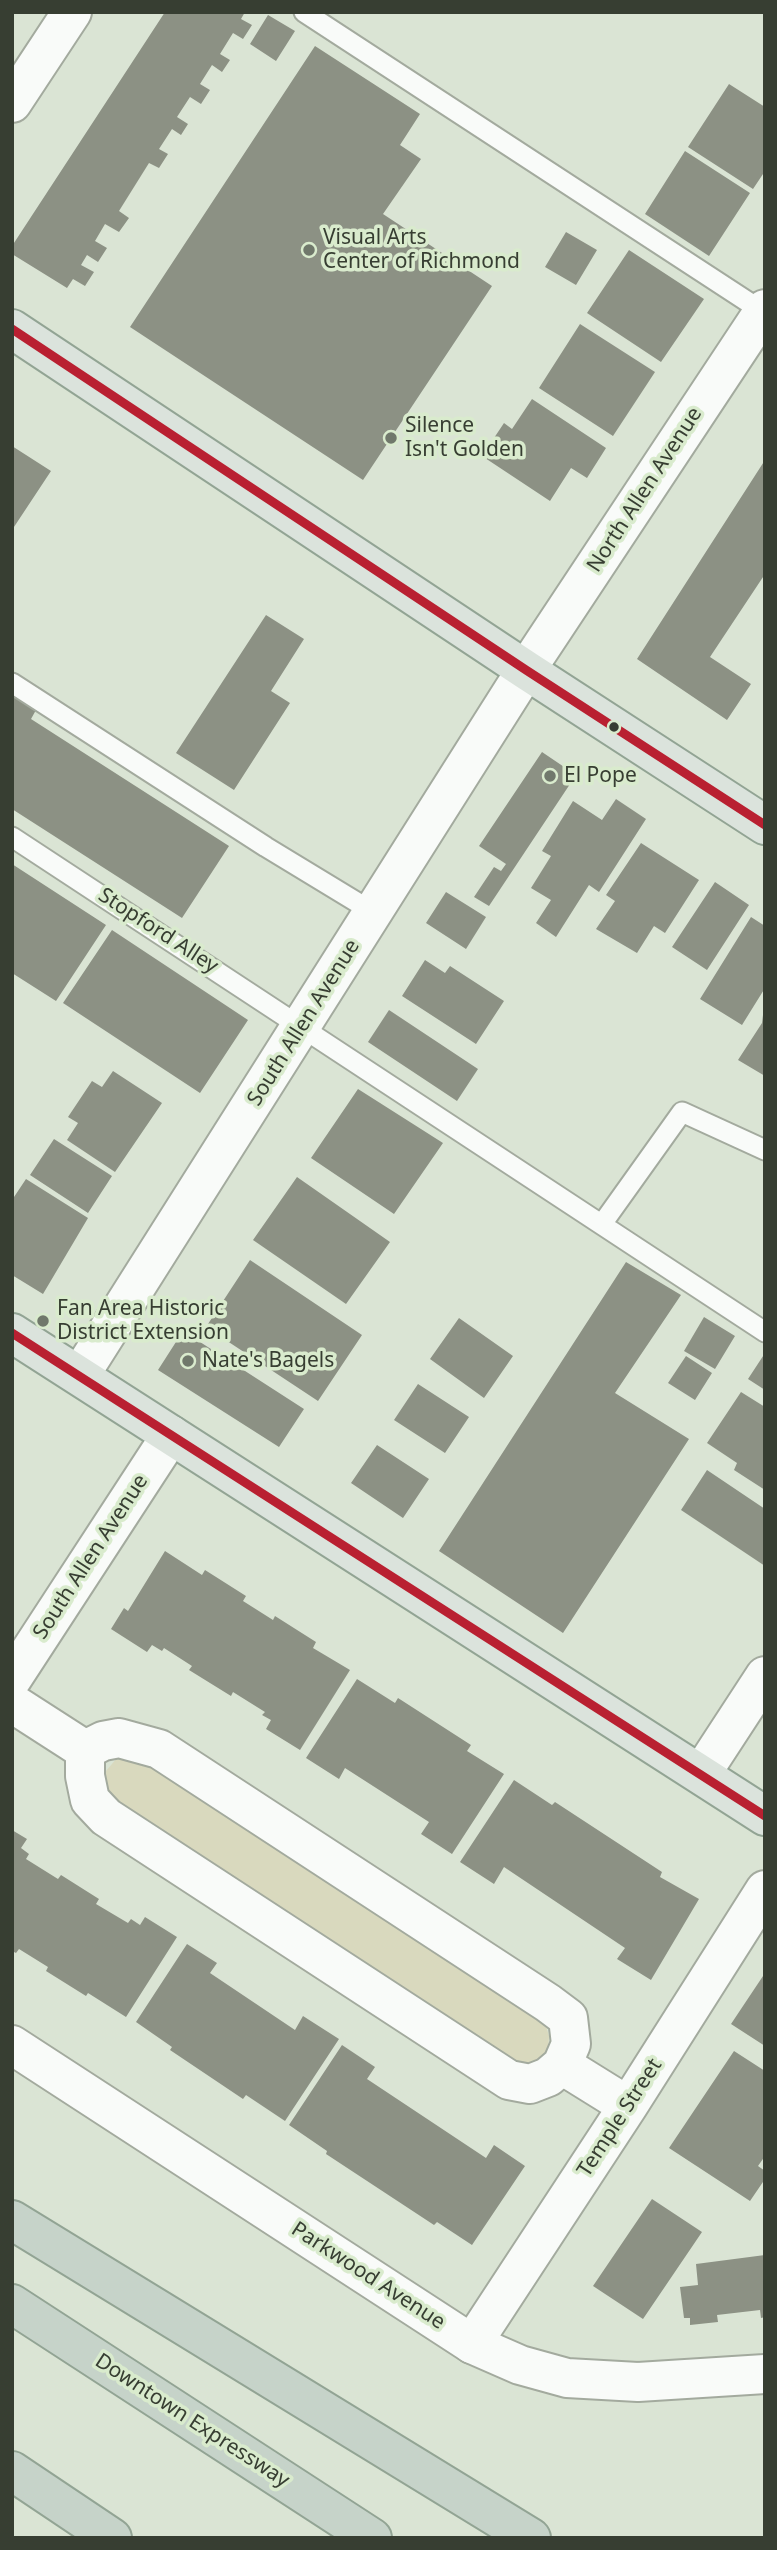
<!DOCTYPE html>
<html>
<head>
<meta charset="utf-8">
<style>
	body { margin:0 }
	#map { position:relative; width:777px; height:2550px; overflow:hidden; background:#dae4d4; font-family:"Noto Sans",sans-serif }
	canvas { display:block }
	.frame { position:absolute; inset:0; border:14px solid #373e32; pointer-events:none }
</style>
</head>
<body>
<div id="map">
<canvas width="777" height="2550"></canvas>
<div class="frame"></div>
</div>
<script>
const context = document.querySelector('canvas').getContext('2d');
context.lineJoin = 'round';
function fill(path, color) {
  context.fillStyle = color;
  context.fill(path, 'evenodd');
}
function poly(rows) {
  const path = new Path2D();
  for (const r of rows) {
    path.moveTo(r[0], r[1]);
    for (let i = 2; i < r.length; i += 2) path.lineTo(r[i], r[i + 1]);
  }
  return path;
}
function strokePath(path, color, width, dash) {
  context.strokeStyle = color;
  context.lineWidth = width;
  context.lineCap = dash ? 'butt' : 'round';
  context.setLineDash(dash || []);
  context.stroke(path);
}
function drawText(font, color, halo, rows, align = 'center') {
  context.font = font + ' "Noto Sans",sans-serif';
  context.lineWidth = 7;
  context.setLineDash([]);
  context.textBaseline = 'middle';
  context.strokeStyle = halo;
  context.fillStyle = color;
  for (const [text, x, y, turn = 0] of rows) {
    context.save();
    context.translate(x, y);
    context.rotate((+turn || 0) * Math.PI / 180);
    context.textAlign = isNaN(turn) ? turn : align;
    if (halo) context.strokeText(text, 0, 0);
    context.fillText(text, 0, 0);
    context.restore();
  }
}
fill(poly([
	[128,1756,142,1758,544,2020,549,2036,548,2050,540,2062,526,2066,510,2064,120,1810,104,1785,106,1771,117,1758]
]), '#d9d9be');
fill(poly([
	[165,12,245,12,241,19,252,25,243,39,233,33,220,54,230,60,222,72,212,65,200,84,210,90,201,104,190,97,177,117,188,124,181,135,172,129,159,149,168,154,159,168,149,163,119,211,129,218,119,232,105,224,95,241,107,248,98,262,87,255,81,265,94,272,85,286,73,279,67,288,12,254,12,246],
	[268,15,295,31,276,61,250,44],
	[315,46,420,114,400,145,421,159,383,214,492,286,363,480,130,327],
	[729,84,765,107,765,171,753,189,688,147],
	[685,151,750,193,709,256,645,214],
	[566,232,597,250,576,285,545,267],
	[629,250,704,299,661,362,587,313],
	[580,324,655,372,613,436,539,388],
	[532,399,606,448,587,478,571,468,550,501,482,456,504,423,512,429],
	[12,446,51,471,12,530],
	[765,460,765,574,710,657,751,684,727,720,637,659],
	[266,615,304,639,271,691,290,703,234,790,176,753],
	[12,696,36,710,31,719,229,846,182,918,12,809],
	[542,752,576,775,489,906,474,897,494,867,501,871,506,864,479,846],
	[616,799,646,819,599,892,589,885,556,937,536,923,551,900,531,888,551,856,542,851,573,801,602,820],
	[641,843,699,880,665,933,654,926,637,953,596,929,615,901,606,895],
	[12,864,106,925,56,1001,12,973],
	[715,882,749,905,707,970,672,947],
	[446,892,486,917,466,949,426,923],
	[751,917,765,926,765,988,742,1025,700,999],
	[112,930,248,1020,200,1093,63,1003],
	[425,960,445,973,450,966,504,1001,476,1044,402,996],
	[389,1010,478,1069,457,1101,368,1042],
	[763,1015,765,1015,765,1076,738,1060,762,1023],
	[113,1071,162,1103,115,1172,67,1140,78,1123,68,1117,92,1081,102,1087],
	[358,1089,443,1143,394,1214,311,1158],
	[54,1139,112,1176,88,1213,30,1175],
	[297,1177,390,1242,346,1304,253,1240],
	[26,1179,88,1218,43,1294,12,1275,12,1200],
	[250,1260,362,1335,318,1401,206,1327],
	[626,1262,681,1295,615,1393,689,1439,563,1633,439,1551],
	[704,1317,735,1336,715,1369,684,1351],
	[459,1318,513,1356,484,1398,430,1359],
	[183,1331,304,1409,279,1447,158,1370],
	[765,1353,765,1390,748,1379],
	[686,1356,712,1373,695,1400,668,1383],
	[418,1384,469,1417,445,1453,394,1420],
	[741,1392,765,1407,765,1490,734,1470,737,1463,707,1443],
	[377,1445,429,1479,403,1518,351,1483],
	[707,1470,765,1509,765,1566,681,1510],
	[165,1551,202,1575,205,1570,246,1596,243,1601,273,1620,275,1616,316,1642,313,1648,350,1670,300,1750,266,1729,271,1720,262,1715,265,1712,233,1692,231,1696,189,1670,192,1666,164,1648,162,1651,152,1645,147,1652,111,1629,124,1608,128,1611],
	[357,1679,395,1703,398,1698,471,1745,467,1751,504,1774,452,1854,421,1834,429,1822,345,1768,339,1779,306,1758],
	[514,1780,552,1805,555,1802,662,1872,660,1877,699,1899,651,1980,617,1959,625,1948,504,1867,494,1884,460,1862],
	[12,1830,27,1839,21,1848,29,1854,26,1859,58,1879,61,1875,99,1899,96,1904,128,1923,131,1919,140,1925,145,1917,177,1937,126,2017,88,1993,86,1996,46,1971,48,1967,19,1949,16,1953,12,1951],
	[187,1944,217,1963,210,1973,295,2030,303,2016,339,2039,285,2121,246,2095,243,2099,170,2050,172,2047,136,2022],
	[765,1973,765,2046,731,2024],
	[342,2045,375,2067,367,2079,486,2158,494,2145,525,2166,472,2245,437,2222,434,2225,326,2154,327,2151,289,2125],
	[734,2051,765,2071,765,2156,758,2166,765,2171,765,2179,750,2201,669,2148],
	[652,2199,702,2232,643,2319,593,2286],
	[765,2255,765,2317,761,2318,760,2310,717,2315,718,2322,690,2325,690,2318,684,2318,680,2287,698,2285,696,2264]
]), '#8c9184');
const service = poly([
	[304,12,765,313],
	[12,683,266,847,373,912],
	[12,837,765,1332],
	[602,1224,682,1112,765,1150]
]);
const minor = poly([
	[12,103,72,12],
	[80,1375,526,670,765,309],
	[12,1679,171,1435],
	[12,1703,85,1750],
	[119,1738,159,1749,548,2003,568,2018,571,2044,562,2065,548,2077,530,2084,509,2080,106,1817,90,1800,85,1776,85,1750,103,1741,119,1738],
	[701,1774,765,1676],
	[562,2065,628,2106],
	[472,2344,628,2106,765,1890]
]);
const tertiary = poly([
	[12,2045,472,2344,520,2365,567,2378,638,2382,765,2374]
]);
const primary = poly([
	[12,329,526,670,765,825],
	[12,1333,765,1816]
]);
const motorway = poly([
	[12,2220,531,2538],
	[12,2304,372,2538],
	[12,2471,112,2538]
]);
strokePath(service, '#a3aa9e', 23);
strokePath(minor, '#a3aa9e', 42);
strokePath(tertiary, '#a3aa9e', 42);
strokePath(primary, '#92a494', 42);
strokePath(motorway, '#92a494', 42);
strokePath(service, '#f9fbf9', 19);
strokePath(minor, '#f9fbf9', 38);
strokePath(tertiary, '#f9fbf9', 38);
strokePath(primary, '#dbe3dc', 38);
strokePath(motorway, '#c6d3c9', 38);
strokePath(poly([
	[12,329,526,670,765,825],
	[12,1333,765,1816]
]), '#b92031', 9);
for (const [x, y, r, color] of [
	[309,250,7,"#70786b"],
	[391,438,7,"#70786b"],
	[614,727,6,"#373e32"],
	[550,776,7,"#70786b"],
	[43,1321,7,"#70786b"],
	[188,1361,7,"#70786b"]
]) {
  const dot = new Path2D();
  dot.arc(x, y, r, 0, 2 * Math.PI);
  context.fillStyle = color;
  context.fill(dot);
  strokePath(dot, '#d9ebcd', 2.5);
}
drawText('21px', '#373e32', '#d9ebcd', [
	["Visual Arts",323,238],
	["Center of Richmond",323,262],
	["Silence",405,426],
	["Isn't Golden",405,450],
	["El Pope",564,776],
	["Fan Area Historic",57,1309],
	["District Extension",57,1333],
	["Nate's Bagels",202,1361]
], 'left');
drawText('21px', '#373e32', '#d9ebcd', [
	["North Allen Avenue",645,490,-57],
	["Stopford Alley",158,931,33],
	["South Allen Avenue",304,1023,-58],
	["South Allen Avenue",91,1557,-57],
	["Temple Street",620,2118,-57],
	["Parkwood Avenue",368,2276,33],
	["Downtown Expressway",192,2421,33]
]);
</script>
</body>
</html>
